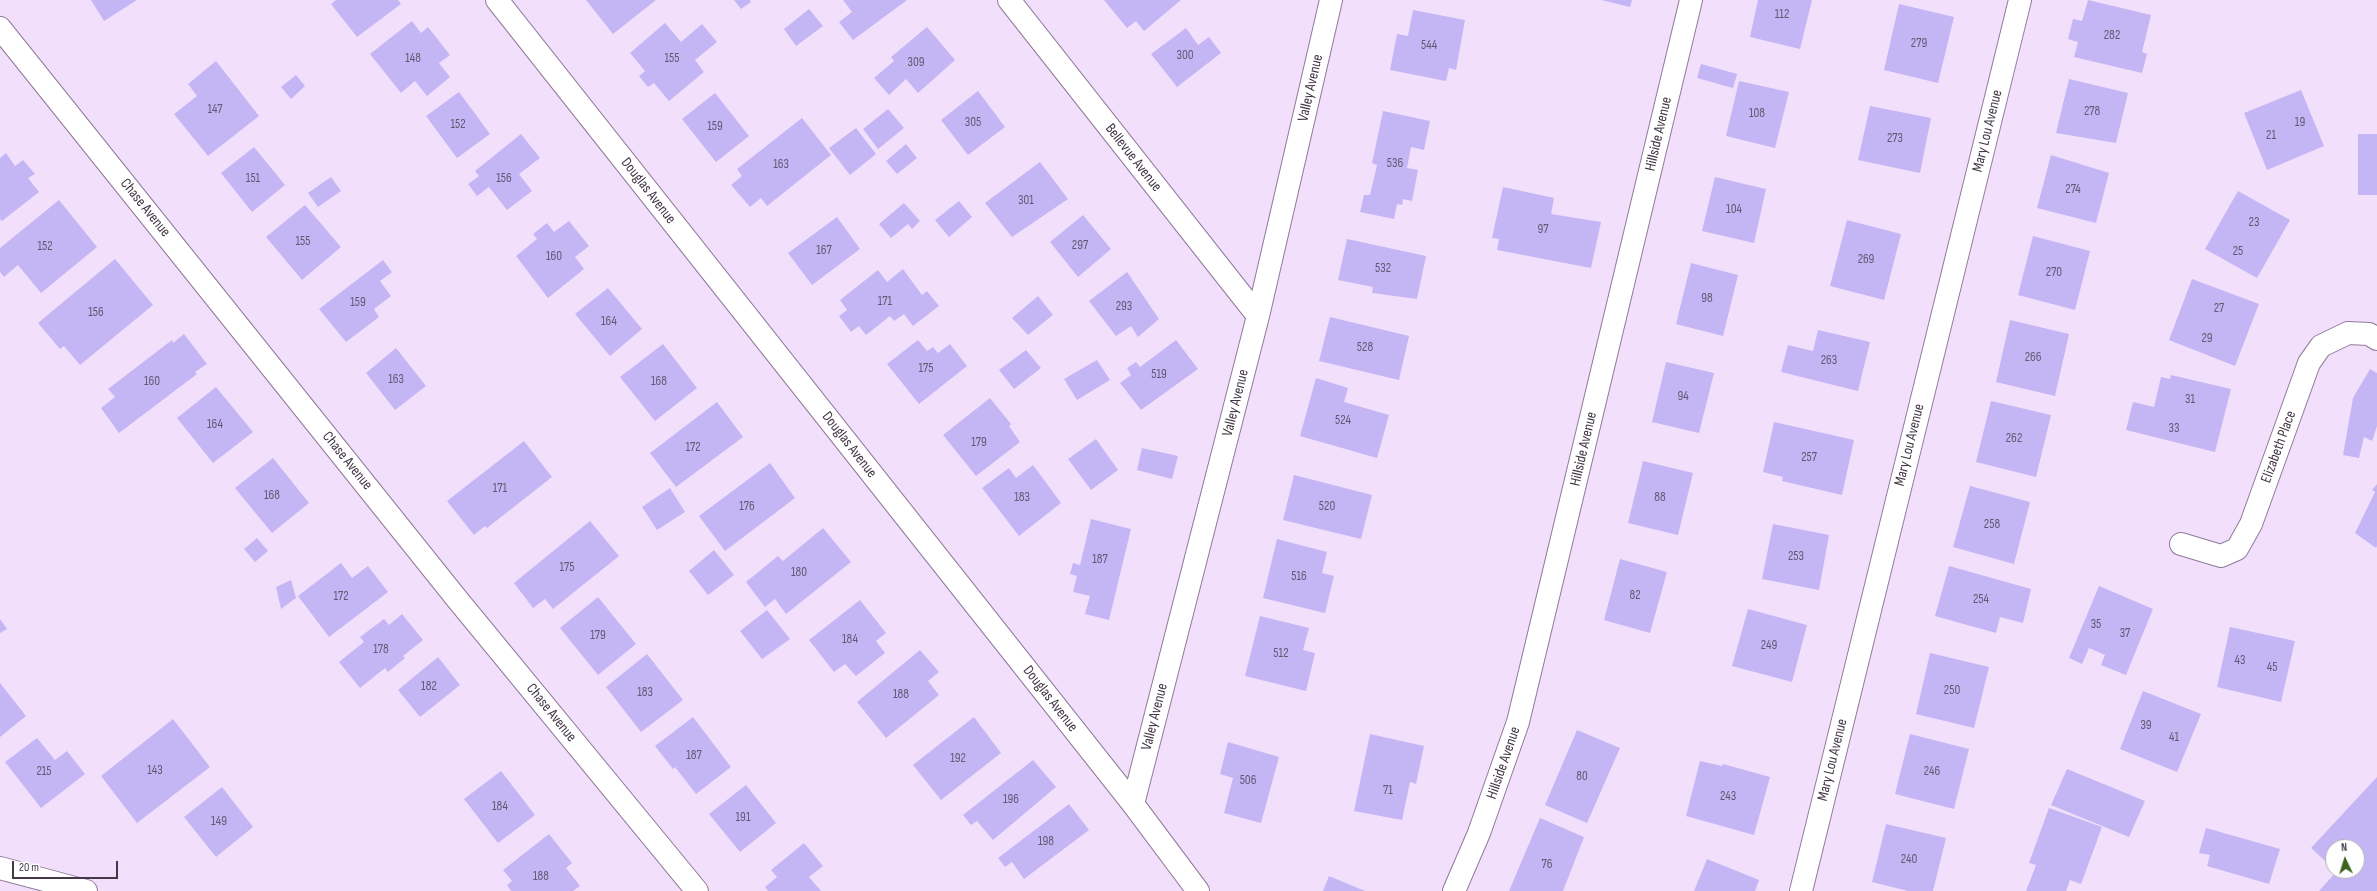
<!DOCTYPE html>
<html>
<head>
<meta charset="utf-8">
<style>
	body { margin:0 }
	#map { position:relative; width:2377px; height:891px; overflow:hidden; background:#f2dffb; font-family:"Sofia Sans Condensed",sans-serif }
	canvas { display:block }
	.north { position:absolute; left:2325px; top:839px; width:40px; height:40px; box-sizing:border-box; background:#fff; border:1px solid #b3afb5; border-radius:50%; rotate:356deg; font-size:11px; font-weight:700; line-height:16px; text-align:center; color:#423846 }
	.north::after { content:''; display:block; margin:auto; width:14px; height:18px; background:#3b631e; clip-path:polygon(50% 0,100% 100%,50% 72%,0 100%) }
	.scale { position:absolute; left:12px; top:861px; width:106px; height:18px; box-sizing:border-box; border:2px solid #423846; border-top:0; padding-left:5px; font-size:12px; line-height:14px; white-space:nowrap; color:#423846; -webkit-text-stroke:3px #fff; paint-order:stroke }
</style>
</head>
<body>
<div id="map">
<canvas width="2377" height="891"></canvas>
<div class="north">N</div>
<div class="scale">20 m</div>
</div>
<script>
const context = document.querySelector('canvas').getContext('2d');
context.lineJoin = 'round';
function fill(path, color) {
  context.fillStyle = color;
  context.fill(path, 'evenodd');
}
function poly(rows) {
  const path = new Path2D();
  for (const r of rows) {
    path.moveTo(r[0], r[1]);
    for (let i = 2; i < r.length; i += 2) path.lineTo(r[i], r[i + 1]);
  }
  return path;
}
function strokePath(path, color, width, dash) {
  context.strokeStyle = color;
  context.lineWidth = width;
  context.lineCap = dash ? 'butt' : 'round';
  context.setLineDash(dash || []);
  context.stroke(path);
}
function drawText(font, color, halo, rows, align = 'center') {
  context.font = font + ' "Sofia Sans Condensed",sans-serif';
  context.lineWidth = 4;
  context.setLineDash([]);
  context.textBaseline = 'middle';
  context.strokeStyle = halo;
  context.fillStyle = color;
  for (const [text, x, y, turn = 0] of rows) {
    context.save();
    context.translate(x, y);
    context.rotate((+turn || 0) * Math.PI / 180);
    context.textAlign = isNaN(turn) ? turn : align;
    if (halo) context.strokeText(text, 0, 0);
    context.fillText(text, 0, 0);
    context.restore();
  }
}
fill(poly([
	[91,0,137,0,104,21],
	[336,0,398,0,401,4,357,37,331,4],
	[586,0,656,0,613,34],
	[734,0,750,0,751,2,741,9],
	[843,0,907,0,853,40,839,22,852,12],
	[1104,0,1181,0,1144,31,1136,21,1127,28],
	[1601,0,1632,0,1630,7],
	[1758,0,1812,0,1800,49,1750,37],
	[2088,0,2151,15,2142,52,2147,54,2142,73,2074,57,2078,42,2068,39,2073,19,2082,21],
	[1899,4,1954,17,1938,83,1884,70],
	[809,9,823,26,796,46,784,29],
	[1413,10,1465,20,1456,70,1449,68,1446,81,1390,70,1397,34,1408,36],
	[412,21,421,33,428,27,450,55,439,63,450,77,427,96,415,81,401,93,370,54],
	[665,23,681,42,702,24,717,42,695,60,704,72,669,101,654,83,648,87,639,76,645,71,630,53],
	[927,27,955,60,918,93,906,79,889,95,874,78,894,61,891,57],
	[1186,28,1198,45,1209,37,1221,53,1177,87,1151,54],
	[216,61,259,116,208,156,174,114,197,96,188,84],
	[1701,64,1737,74,1733,88,1697,78],
	[296,75,305,86,291,99,281,87],
	[2069,79,2128,93,2116,143,2056,133],
	[1739,81,1789,92,1775,148,1726,136],
	[2301,90,2324,146,2267,170,2244,113],
	[978,91,1005,127,968,155,941,120],
	[459,92,490,134,457,158,426,116],
	[715,93,749,136,716,162,682,119],
	[1870,106,1931,118,1920,173,1858,160],
	[888,109,904,128,878,149,863,129],
	[1383,111,1430,121,1424,150,1411,147,1407,168,1418,170,1412,201,1403,199,1402,205,1397,204,1394,219,1360,212,1364,195,1370,195,1377,165,1372,163],
	[802,118,831,155,767,206,761,198,750,207,731,185,742,176,737,169],
	[856,128,876,154,850,175,829,148],
	[521,134,540,158,519,174,532,191,507,210,489,187,477,196,468,184,479,176,475,171],
	[2358,134,2377,134,2377,195,2358,195],
	[906,144,917,158,897,174,886,161],
	[254,147,285,185,252,212,221,173],
	[6,153,15,166,23,160,35,174,28,178,39,192,2,221,0,219,0,158],
	[2051,155,2109,173,2096,223,2037,208],
	[1040,162,1068,199,1012,237,985,203],
	[331,177,341,191,318,207,308,193],
	[1715,177,1766,189,1754,243,1702,231],
	[1503,187,1554,198,1551,214,1601,222,1591,268,1497,250,1499,239,1492,238],
	[2238,191,2290,220,2257,278,2205,249],
	[59,200,97,247,41,293,18,265,4,277,0,272,0,248],
	[959,201,972,217,949,237,935,220],
	[904,203,920,221,912,229,908,224,891,238,879,224],
	[305,205,341,247,302,280,266,237],
	[1083,215,1111,249,1078,277,1050,242],
	[837,217,860,249,812,285,788,253],
	[1847,220,1901,234,1884,300,1830,286],
	[569,221,589,246,575,257,584,269,548,298,516,256,537,239,533,234,547,223,554,232],
	[2033,236,2090,251,2075,310,2018,295],
	[1347,239,1426,256,1417,299,1372,293,1373,287,1338,280],
	[115,259,153,305,80,365,64,346,60,349,38,323],
	[383,260,392,272,380,281,391,296,374,309,379,317,346,342,319,309],
	[1691,263,1738,275,1723,336,1676,324],
	[903,269,922,295,927,291,939,306,913,326,904,314,894,321,890,316,866,335,859,326,851,332,839,316,847,310,840,300,878,270,887,282],
	[1127,272,1159,319,1138,337,1131,326,1116,336,1089,301],
	[2192,279,2259,304,2235,366,2169,340],
	[608,288,642,329,610,356,575,314],
	[1038,296,1053,315,1028,335,1012,318],
	[1330,317,1409,336,1399,380,1319,361],
	[2010,320,2069,334,2055,396,1996,382],
	[1818,330,1870,342,1858,391,1781,372,1788,345,1813,351],
	[184,334,207,364,195,372,197,374,119,433,101,408,115,397,108,389,172,340,173,343],
	[918,340,927,351,933,347,938,353,950,344,967,366,919,404,887,364],
	[1176,340,1198,369,1141,410,1120,383,1131,375,1127,368,1136,362,1140,367],
	[663,344,697,388,655,421,620,377],
	[396,348,426,386,395,410,366,373],
	[1026,350,1041,368,1014,389,999,370],
	[1097,360,1110,380,1077,400,1064,379],
	[1666,362,1714,373,1699,433,1652,422],
	[2370,369,2377,373,2377,426,2372,441,2364,437,2359,458,2343,455,2353,398],
	[2171,375,2231,389,2215,452,2126,430,2133,402,2154,407,2161,377,2170,379],
	[1316,378,1348,388,1344,402,1389,415,1377,458,1300,436],
	[216,387,253,432,213,463,177,418],
	[990,398,1011,424,1009,426,1020,442,976,476,943,435],
	[1991,401,2051,415,2036,477,1976,462],
	[717,402,743,437,676,487,650,453],
	[1774,422,1854,440,1842,495,1782,481,1783,477,1763,472],
	[1096,439,1118,470,1091,490,1068,459],
	[524,441,552,477,487,528,485,526,474,535,447,501],
	[1142,448,1178,456,1172,479,1137,470],
	[273,458,309,503,272,533,235,488],
	[1643,461,1693,473,1678,535,1628,523],
	[770,463,795,498,725,551,699,516],
	[1033,465,1061,503,1019,536,982,488,1009,468,1016,478],
	[1294,475,1372,495,1361,539,1283,520],
	[2377,484,2377,546,2376,548,2355,533,2375,492,2372,490],
	[1970,486,2030,502,2014,564,1953,547],
	[670,488,685,512,657,530,642,507],
	[1091,519,1131,529,1109,620,1085,614,1090,596,1073,592,1077,576,1070,574,1073,563,1080,565],
	[590,521,619,556,553,609,545,599,533,608,514,583],
	[1773,524,1829,535,1819,590,1762,579],
	[823,528,851,562,786,614,775,599,765,607,746,582,778,556,783,561],
	[257,538,268,551,255,562,244,549],
	[1277,539,1327,552,1322,573,1334,576,1325,613,1263,598],
	[714,550,734,575,708,595,689,571],
	[1620,559,1667,572,1650,633,1604,620],
	[341,563,352,578,368,566,388,592,329,637,298,596],
	[1949,566,2031,589,2023,623,2000,617,1996,633,1935,616],
	[291,580,296,598,281,609,276,587],
	[2099,586,2153,609,2126,675,2101,665,2105,655,2089,648,2082,664,2069,658],
	[598,597,636,644,598,675,560,628],
	[860,600,886,633,876,641,885,653,856,676,845,664,834,672,809,640],
	[1748,609,1807,625,1792,682,1732,666],
	[767,610,790,639,762,659,740,631],
	[402,614,423,640,403,656,405,658,388,672,385,668,360,688,339,662,364,642,360,637,384,619,389,625],
	[1260,616,1309,628,1303,650,1315,653,1306,691,1245,676],
	[0,619,7,629,0,633],
	[2230,627,2295,641,2281,702,2217,687],
	[920,650,939,672,928,681,939,695,886,738,857,702],
	[1930,653,1989,667,1974,728,1916,714],
	[647,654,683,700,641,732,606,687],
	[438,657,460,685,420,717,398,690],
	[0,683,26,716,0,737],
	[2143,691,2201,714,2177,772,2120,749],
	[693,717,731,767,696,794,675,767,673,769,655,746],
	[974,717,1001,753,941,800,913,765],
	[173,719,210,767,137,823,101,776],
	[1577,730,1620,748,1587,823,1545,805],
	[1370,734,1424,746,1416,784,1410,782,1402,820,1354,811],
	[1910,734,1969,749,1954,809,1895,794],
	[37,738,55,760,67,751,85,774,41,808,5,762],
	[1228,742,1279,757,1261,823,1224,813,1233,778,1220,774],
	[1033,760,1056,787,993,840,977,821,971,825,963,815],
	[1700,761,1722,766,1723,764,1770,777,1754,835,1686,816],
	[2067,769,2145,801,2129,837,2051,805],
	[501,771,535,815,498,843,464,799],
	[2377,777,2377,891,2319,891,2337,871,2357,871,2357,847,2333,847,2333,868,2311,848],
	[746,785,776,823,740,852,709,814],
	[222,787,253,827,216,857,184,817],
	[1069,804,1089,830,1024,879,1012,862,1005,867,998,858],
	[2049,808,2102,827,2081,884,2070,880,2066,891,2026,891,2036,865,2029,863],
	[1540,818,1584,837,1563,891,1509,891],
	[1886,824,1946,838,1933,891,1908,891,1872,882],
	[2206,828,2280,849,2269,884,2207,866,2210,855,2199,853],
	[549,834,572,863,566,868,580,886,573,891,511,891,507,885,512,881,503,870],
	[804,843,823,866,809,877,821,891,768,891,765,887,777,877,771,870],
	[1707,859,1759,880,1755,891,1694,891],
	[1329,876,1365,891,1323,891]
]), '#c4b6f5');
const minor = poly([
	[497,0,1133,804,1198,891],
	[1009,0,1258,316],
	[0,28,457,599,697,891],
	[2181,544,2221,556,2237,549,2251,524,2309,363,2321,346,2348,333,2369,334,2377,339],
	[1133,804,1258,316,1331,0],
	[0,868,86,891],
	[1454,891,1479,833,1518,722,1691,0],
	[1801,891,2020,0]
]);
strokePath(minor, '#8f7a9a', 24);
strokePath(minor, '#fff', 22);
drawText('13px', '#625872', null, [
	["112",1782,15],
	["282",2112,36],
	["279",1919,44],
	["544",1429,46],
	["300",1185,56],
	["148",413,59],
	["155",672,59],
	["309",916,63],
	["147",215,110],
	["278",2092,112],
	["108",1757,114],
	["305",973,123],
	["19",2300,123],
	["152",458,125],
	["159",715,127],
	["21",2271,136],
	["273",1895,139],
	["536",1395,164],
	["163",781,165],
	["151",253,179],
	["156",504,179],
	["274",2073,190],
	["301",1026,201],
	["104",1734,210],
	["23",2254,223],
	["97",1543,230],
	["155",303,242],
	["297",1080,246],
	["152",45,247],
	["167",824,251],
	["25",2238,252],
	["160",554,257],
	["269",1866,260],
	["532",1383,269],
	["270",2054,273],
	["98",1707,299],
	["171",885,302],
	["159",358,303],
	["293",1124,307],
	["27",2219,309],
	["156",96,313],
	["164",609,322],
	["29",2207,339],
	["528",1365,348],
	["266",2033,358],
	["263",1829,361],
	["175",926,369],
	["519",1159,375],
	["163",396,380],
	["160",152,382],
	["168",659,382],
	["94",1683,397],
	["31",2190,400],
	["524",1343,421],
	["164",215,425],
	["33",2174,429],
	["262",2014,439],
	["179",979,443],
	["172",693,448],
	["257",1809,458],
	["171",500,489],
	["168",272,496],
	["183",1022,498],
	["88",1660,498],
	["176",747,507],
	["520",1327,507],
	["258",1992,525],
	["253",1796,557],
	["187",1100,560],
	["175",567,568],
	["180",799,573],
	["516",1299,577],
	["82",1635,596],
	["172",341,597],
	["254",1981,600],
	["35",2096,625],
	["37",2125,634],
	["179",598,636],
	["184",850,640],
	["249",1769,646],
	["178",381,650],
	["512",1281,654],
	["43",2240,661],
	["45",2272,668],
	["182",429,687],
	["250",1952,691],
	["183",645,693],
	["188",901,695],
	["39",2146,726],
	["41",2174,738],
	["187",694,756],
	["192",958,759],
	["143",155,771],
	["215",44,772],
	["246",1932,772],
	["80",1582,777],
	["506",1248,781],
	["71",1388,791],
	["243",1728,797],
	["196",1011,800],
	["184",500,807],
	["191",743,818],
	["149",219,822],
	["198",1046,842],
	["240",1909,860],
	["76",1547,865],
	["188",541,877]
]);
drawText('15px', '#423846', '#fff', [
	["Valley Avenue",1311,88,-77],
	["Mary Lou Avenue",1988,131,-76],
	["Hillside Avenue",1659,134,-77],
	["Bellevue Avenue",1133,158,52],
	["Douglas Avenue",648,191,52],
	["Chase Avenue",145,208,51],
	["Valley Avenue",1236,403,-76],
	["Douglas Avenue",849,445,52],
	["Mary Lou Avenue",1910,445,-76],
	["Elizabeth Place",2279,447,-70],
	["Hillside Avenue",1584,449,-77],
	["Chase Avenue",347,461,51],
	["Douglas Avenue",1050,699,52],
	["Chase Avenue",551,713,51],
	["Valley Avenue",1155,717,-76],
	["Mary Lou Avenue",1833,760,-76],
	["Hillside Avenue",1504,763,-71]
]);
</script>
</body>
</html>
